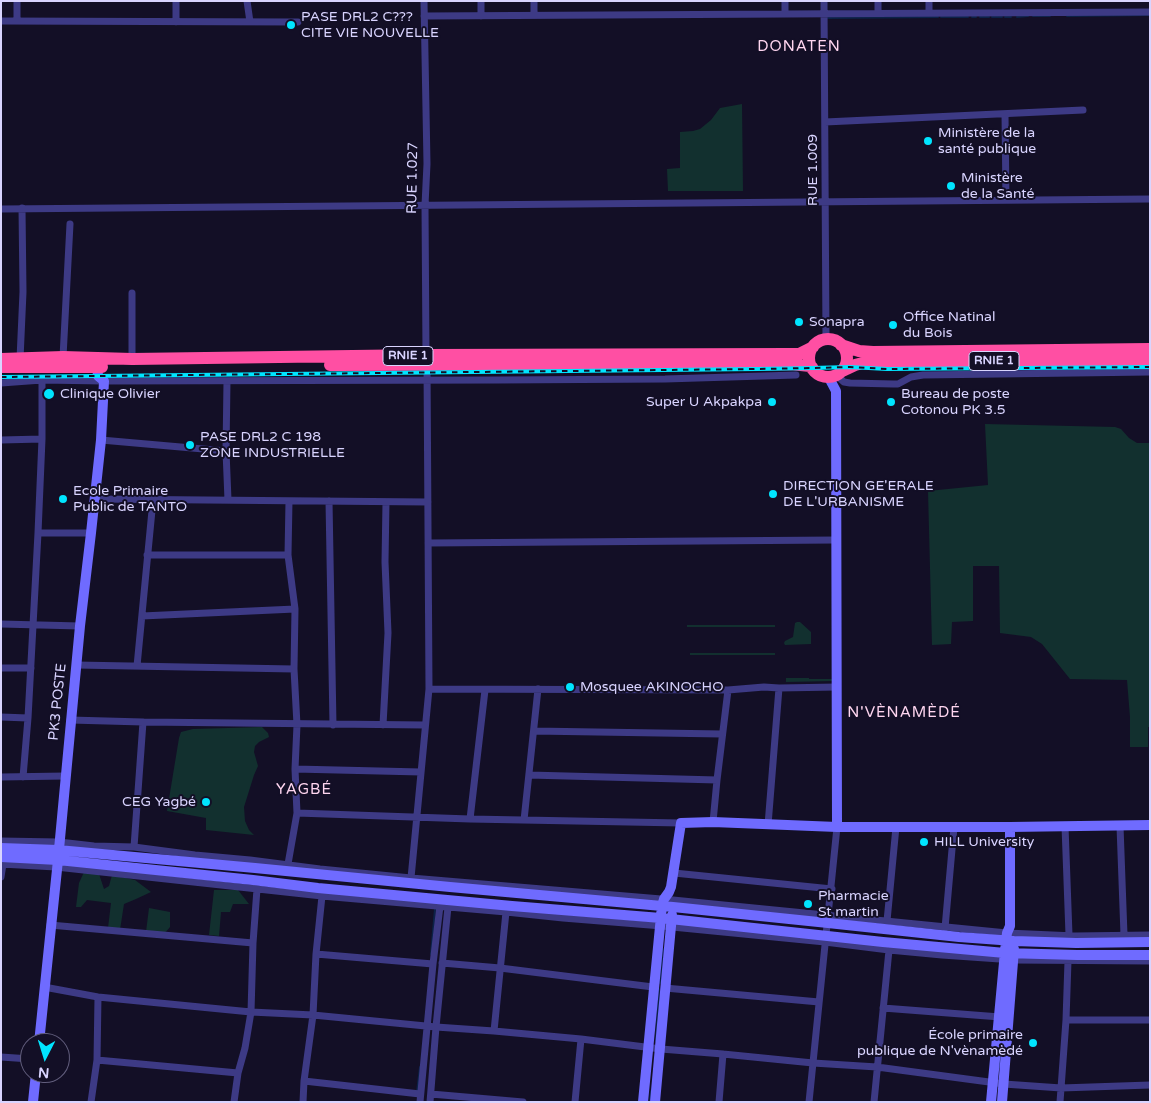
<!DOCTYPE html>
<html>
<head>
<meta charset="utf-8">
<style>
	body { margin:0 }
	#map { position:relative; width:1151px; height:1103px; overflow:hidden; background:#130f26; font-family:"Varela Round",sans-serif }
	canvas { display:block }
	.frame { position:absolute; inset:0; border:2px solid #d9d4ff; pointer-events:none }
	.north { position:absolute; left:20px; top:1033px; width:50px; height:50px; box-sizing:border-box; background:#130f26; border:1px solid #625e7d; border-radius:50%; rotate:185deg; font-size:14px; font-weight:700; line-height:20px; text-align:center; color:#d9d4ff }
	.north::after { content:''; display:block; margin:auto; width:18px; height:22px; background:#00e5ff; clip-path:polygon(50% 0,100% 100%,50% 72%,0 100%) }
</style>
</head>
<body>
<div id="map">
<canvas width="1151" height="1103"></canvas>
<div class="frame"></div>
<div class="north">N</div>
</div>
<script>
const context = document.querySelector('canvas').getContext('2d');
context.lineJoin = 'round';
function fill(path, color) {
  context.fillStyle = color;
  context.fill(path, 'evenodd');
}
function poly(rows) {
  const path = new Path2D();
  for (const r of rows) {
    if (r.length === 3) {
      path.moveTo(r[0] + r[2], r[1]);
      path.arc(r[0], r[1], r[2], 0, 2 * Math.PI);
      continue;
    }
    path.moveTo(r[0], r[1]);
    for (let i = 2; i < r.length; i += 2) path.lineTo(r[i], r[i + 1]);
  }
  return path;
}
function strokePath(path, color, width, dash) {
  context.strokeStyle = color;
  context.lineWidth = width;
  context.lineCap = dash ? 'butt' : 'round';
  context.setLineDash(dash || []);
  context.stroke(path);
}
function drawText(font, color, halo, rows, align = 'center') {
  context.font = font + ' "Varela Round",sans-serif';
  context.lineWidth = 4;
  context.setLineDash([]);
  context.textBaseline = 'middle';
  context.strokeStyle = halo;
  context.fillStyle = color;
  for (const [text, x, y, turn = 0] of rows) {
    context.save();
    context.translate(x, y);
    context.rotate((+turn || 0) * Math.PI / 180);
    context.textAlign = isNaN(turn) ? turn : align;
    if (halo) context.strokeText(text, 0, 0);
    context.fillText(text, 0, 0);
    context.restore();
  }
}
fill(poly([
	[742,104,743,191,668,191,667,169,680,168,680,132,693,131,700,129,711,120,720,108],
	[985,424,1115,427,1121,429,1129,438,1137,443,1150,443,1150,727,1148,727,1148,747,1130,747,1130,717,1127,680,1070,679,1042,644,1031,637,1000,633,999,566,973,566,973,621,952,622,951,644,932,645,928,491,988,485],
	[797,622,800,622,811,632,811,644,785,645,784,643,785,641,793,637,795,623],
	[687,625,775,625,775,627,687,627],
	[690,653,775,653,775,655,690,655],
	[786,678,809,678,809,679,833,679,833,681,786,682],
	[262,727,268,733,269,737,259,742,255,746,254,752,258,766,254,775,244,807,245,821,249,830,254,835,206,830,206,818,167,811,179,738,181,732,193,729],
	[84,872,99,874,104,889,109,886,112,875,135,880,151,892,136,899,124,904,120,930,108,928,111,903,87,900,81,907,76,907,79,883],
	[214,890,238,890,249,904,233,904,230,912,221,912,219,936,209,935],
	[149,908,170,912,170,927,164,934,146,932]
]), '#12302f');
strokePath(poly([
	[1033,16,1050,16],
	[1067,16,1150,15],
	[941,17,968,17],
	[972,17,976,17],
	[980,17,989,17],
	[992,17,1002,17],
	[1005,17,1011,17],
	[1017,17,1028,16],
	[828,18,938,17],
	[431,954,435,909],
	[660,983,663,949],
	[656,1041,659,989],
	[999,1067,1001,1047],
	[417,1092,420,1067],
	[650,1102,651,1091]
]), '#0c2248', 2);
strokePath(poly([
	[17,1,17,21],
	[176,1,176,22],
	[247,1,250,22],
	[424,1,427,164,425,205,426,355],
	[481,1,481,16],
	[534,1,534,15],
	[785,1,785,14],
	[824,1,826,339],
	[878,1,878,13],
	[929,1,929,13],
	[424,16,1150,12],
	[1,21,298,22],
	[1005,114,1006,200],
	[825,122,1083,110],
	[1,209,1150,199],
	[132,293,132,359],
	[63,357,70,224],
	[20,359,23,292,22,208],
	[836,375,844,382,850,383,893,384,898,384,911,377,923,375,1150,372],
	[227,381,226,451,228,500],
	[1,383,42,380,104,381,498,380,665,379,796,375],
	[1,440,42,439],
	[101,440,226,451],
	[95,499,428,502],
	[329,501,333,725],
	[38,533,91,533],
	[428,543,836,540],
	[147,555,288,555],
	[142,616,295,609],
	[1,624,80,626],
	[76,665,294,669],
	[137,666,153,500],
	[1,668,31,668],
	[429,689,728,690,764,687,779,688,837,687],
	[1,717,28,718],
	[70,720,143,722,425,725],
	[383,725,388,633,385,562,386,502],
	[534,731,722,734],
	[295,769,421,772],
	[529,775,717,780],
	[1,777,65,776],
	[23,777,28,718,38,533,42,439,42,380],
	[297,813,470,819,681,823],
	[470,819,485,690],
	[524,820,538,689],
	[713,822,717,780,728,690],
	[768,825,779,688],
	[1065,826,1069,935],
	[1120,826,1124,935],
	[1,841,59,842,94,846,134,847,195,855,250,860,320,869,411,878,673,900,1007,933,1075,936,1150,935],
	[134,847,143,722],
	[1,864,56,867,322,896,506,912,563,918,662,926,825,942,889,950,942,955,1014,960,1150,961],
	[288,864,297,813,295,769,297,725,294,669,295,609,288,555,289,501],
	[674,873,832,889],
	[1,877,3,864],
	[411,878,429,689,427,365],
	[887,921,896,827],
	[50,925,253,943],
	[945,928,954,827],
	[316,954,433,964],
	[442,963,500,968,653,987],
	[44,987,98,997,251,1012,313,1015,436,1027,494,1031,581,1039,661,1049,723,1054,813,1063,877,1067,1004,1084,1061,1088,1150,1085],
	[665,988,819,1002],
	[883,1008,1000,1017],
	[1066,1020,1150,1020],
	[494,1031,506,912],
	[1,1057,30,1059],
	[97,1060,238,1073],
	[304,1081,420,1094],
	[431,1094,523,1102],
	[91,1102,97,1060,98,997],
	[234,1102,238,1073,245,1048,251,1012,253,943,257,889],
	[303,1102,304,1081,313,1015,316,954,322,896],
	[420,1102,433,964,440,906],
	[430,1102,436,1027,448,907],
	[575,1102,581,1039],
	[719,1102,723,1054],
	[809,1102,837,827],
	[874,1102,889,950],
	[1060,1102,1066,1020,1068,961]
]), '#3d3a85', 7);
strokePath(poly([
	[828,376,836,391,837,827],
	[1,848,58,850,255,868,450,887,673,907,828,923,959,937,1014,941,1076,943,1150,942],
	[1,857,58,860,253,880,318,888,512,906,661,918,883,942,1005,953,1077,955,1150,955],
	[39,1043,58,860,80,626,91,533,101,440,104,381,98,376,97,367],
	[33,1102,36,1073],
	[643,1102,662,906,664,899,669,892,671,887,681,823,713,822,837,827,1010,827,1150,825],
	[655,1102,672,915],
	[991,1102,1006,941,1007,933,1010,926,1010,827],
	[1002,1102,1014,949]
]), '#6f6bff', 10);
strokePath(poly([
	[828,358,19],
	[841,345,859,351,873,352,1150,349],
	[1,359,63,357,132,359,426,355,789,354,799,354,813,347],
	[330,365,791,364,810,366,812,367],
	[1,367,102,367],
	[840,372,855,365,866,362,1150,360]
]), '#ff4fa3', 12);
const rail = poly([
	[1,377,758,369,812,368,850,367,887,369,1150,367]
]);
strokePath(rail, '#00e5ff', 4);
strokePath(rail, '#130f26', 2, [5.5]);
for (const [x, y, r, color] of [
	[291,25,5,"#00e5ff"],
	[928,141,5,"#00e5ff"],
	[951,186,5,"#00e5ff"],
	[799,322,5,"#00e5ff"],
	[893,325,5,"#00e5ff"],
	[49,394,6,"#00e5ff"],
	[772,402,5,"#00e5ff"],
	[891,402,5,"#00e5ff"],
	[190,445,5,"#00e5ff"],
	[773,494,5,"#00e5ff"],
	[63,499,5,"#00e5ff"],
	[570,687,5,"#00e5ff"],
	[206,802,5,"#00e5ff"],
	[924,842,5,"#00e5ff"],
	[808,904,5,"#00e5ff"],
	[1033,1043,5,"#00e5ff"]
]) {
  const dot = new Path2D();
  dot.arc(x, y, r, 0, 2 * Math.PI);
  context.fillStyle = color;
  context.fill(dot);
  strokePath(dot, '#130f26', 2);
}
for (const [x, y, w] of [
	[408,356,50],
	[994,361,50]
]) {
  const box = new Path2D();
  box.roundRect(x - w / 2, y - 9.5, w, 19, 4);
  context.fillStyle = '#130f26';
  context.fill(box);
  strokePath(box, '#d9d4ff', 1);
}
drawText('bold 12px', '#d9d4ff', null, [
	["RNIE 1",408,356],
	["RNIE 1",994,361]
]);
drawText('14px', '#d9d4ff', '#130f26', [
	["PASE DRL2 C???",301,17],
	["CITE VIE NOUVELLE",301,33],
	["Ministère de la",938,133],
	["santé publique",938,149],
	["Ministère",961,178],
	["de la Santé",961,194],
	["Office Natinal",903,317],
	["du Bois",903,333],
	["Sonapra",809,322],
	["Clinique Olivier",60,394],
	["Bureau de poste",901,394],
	["Cotonou PK 3.5",901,410],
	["Super U Akpakpa",762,402,"right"],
	["PASE DRL2 C 198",200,437],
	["ZONE INDUSTRIELLE",200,453],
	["DIRECTION GE'ERALE",783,486],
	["DE L'URBANISME",783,502],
	["Ecole Primaire",73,491],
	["Public de TANTO",73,507],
	["Mosquee AKINOCHO",580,687],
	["CEG Yagbé",196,802,"right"],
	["HILL University",934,842],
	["Pharmacie",818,896],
	["St martin",818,912],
	["École primaire",1023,1035,"right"],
	["publique de N'vènamèdé",1023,1051,"right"]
], 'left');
drawText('14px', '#d9d4ff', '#130f26', [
	["RUE 1.009",813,170,-90],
	["RUE 1.027",413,178,-89],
	["PK3 POSTE",58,702,-84]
]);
context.letterSpacing = '1px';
drawText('15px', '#ffd6f0', '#130f26', [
	["DONATEN",799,47],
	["N'VÈNAMÈDÉ",904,713],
	["YAGBÉ",304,790]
]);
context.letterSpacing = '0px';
</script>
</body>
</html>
